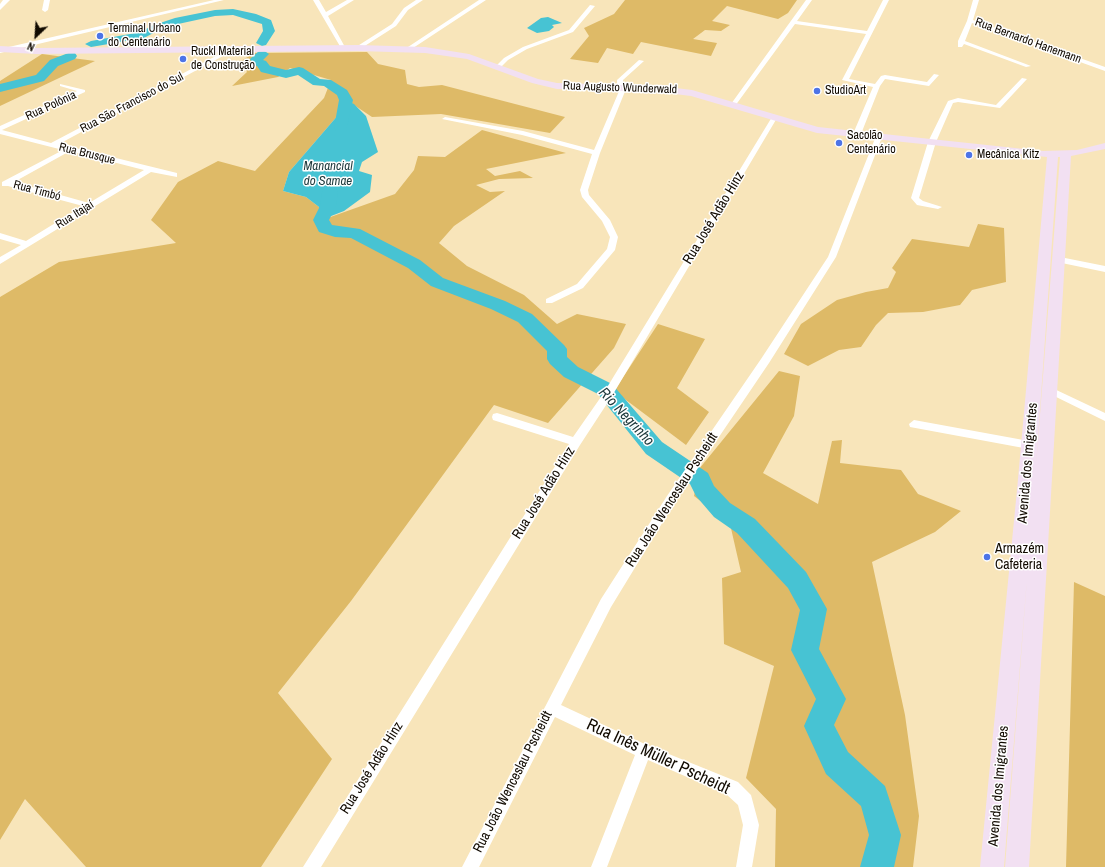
<!DOCTYPE html>
<html>
<head>
<meta charset="utf-8">
<style>
	body { margin:0 }
	#map { position:relative; width:1105px; height:867px; overflow:hidden; background:#f8e5ba; font-family:"Archivo Narrow",sans-serif }
	canvas { display:block }
	.north { position:absolute; left:16px; top:16px; width:40px; height:40px; -webkit-text-stroke:3px #fff; paint-order:stroke; rotate:205deg; font-size:11px; font-weight:700; line-height:16px; text-align:center; color:#110a00 }
	.north::after { content:''; display:block; margin:auto; width:14px; height:18px; background:#110a00; clip-path:polygon(50% 0,100% 100%,50% 72%,0 100%) }
</style>
</head>
<body>
<div id="map">
<canvas width="1105" height="867"></canvas>
<div class="north">N</div>
</div>
<script>
const context = document.querySelector('canvas').getContext('2d');
context.lineJoin = 'round';
function fill(path, color) {
  context.fillStyle = color;
  context.fill(path, 'evenodd');
}
function poly(rows) {
  const path = new Path2D();
  for (const r of rows) {
    path.moveTo(r[0], r[1]);
    for (let i = 2; i < r.length; i += 2) path.lineTo(r[i], r[i + 1]);
  }
  return path;
}
function strokePath(path, color, width, dash) {
  context.strokeStyle = color;
  context.lineWidth = width;
  context.lineCap = dash ? 'butt' : 'round';
  context.setLineDash(dash || []);
  context.stroke(path);
}
function drawText(font, color, halo, rows, align = 'center') {
  context.font = font + ' "Archivo Narrow",sans-serif';
  context.lineWidth = 3;
  context.setLineDash([]);
  context.textBaseline = 'middle';
  context.strokeStyle = halo;
  context.fillStyle = color;
  for (const [text, x, y, turn = 0] of rows) {
    context.save();
    context.translate(x, y);
    context.rotate((+turn || 0) * Math.PI / 180);
    context.textAlign = isNaN(turn) ? turn : align;
    if (halo) context.strokeText(text, 0, 0);
    context.fillText(text, 0, 0);
    context.restore();
  }
}
fill(poly([
	[625,0,797,0,788,13,778,19,727,6,712,21,730,25,721,31,705,30,693,39,717,43,711,56,641,42,633,54,607,48,598,63,570,59,589,36,584,28,614,14],
	[367,52,378,64,405,70,407,84,419,87,442,85,565,117,550,133,441,114,372,117,339,95,339,114,289,172,283,191,306,197,319,207,322,220,395,194,414,170,418,156,445,157,482,130,566,153,486,169,495,176,520,171,533,178,499,179,476,185,490,192,505,191,454,226,439,243,467,266,524,295,557,324,577,314,626,324,614,348,548,423,494,405,351,601,278,693,332,759,261,867,86,867,25,799,0,840,0,297,59,262,176,243,151,220,178,182,218,161,255,171,324,98,331,80,290,68,278,77,232,86,247,72,241,61,254,53],
	[42,54,95,61,0,106,0,81],
	[978,224,1004,228,1006,282,972,290,960,305,923,312,888,313,876,325,861,347,839,350,808,366,784,354,801,324,837,300,866,292,888,288,896,272,892,268,912,239,969,247],
	[658,324,705,339,677,388,709,412,686,445,614,391],
	[779,371,800,376,794,416,763,473,818,504,832,441,842,440,840,463,901,470,918,494,961,511,935,532,872,562,905,715,919,816,913,867,775,867,776,809,746,778,774,666,724,644,722,578,741,572,730,524,694,496,699,469],
	[1074,582,1105,596,1105,867,1066,867]
]), '#deba67');
fill(poly([
	[548,17,562,23,552,25,554,27,549,31,537,33,527,28,541,18],
	[345,100,354,104,366,116,378,152,362,162,359,171,372,175,370,192,344,211,321,220,319,207,306,197,283,191,289,172,339,114]
]), '#47c3d3');
fill(poly([
	[233,9,256,14,271,20,275,31,266,45,262,46,256,43,263,31,262,24,233,15,215,16,178,24,159,30,144,38,91,47,85,44,91,41,141,32,151,26,175,18,215,10,233,9],
	[263,50,269,54,263,60,266,61,270,66,286,70,299,67,303,68,320,79,331,80,347,90,353,100,346,131,336,131,334,128,339,100,337,95,324,86,313,85,298,75,286,78,261,72,257,66,253,65,250,59,259,51,263,50],
	[71,52,75,53,77,56,75,59,58,66,44,81,0,92,0,84,36,75,50,60,71,52],
	[330,187,336,189,338,192,336,206,329,220,332,225,360,229,420,260,443,278,505,301,532,314,564,345,567,349,567,357,578,367,612,384,662,442,708,473,714,486,730,503,755,519,806,572,827,609,819,649,846,699,834,725,848,752,885,786,901,835,894,867,860,867,869,835,861,806,826,774,804,726,816,699,791,650,800,610,788,588,737,533,714,517,696,496,690,484,646,454,598,394,564,377,550,364,547,359,547,351,518,322,491,309,431,286,408,268,351,238,335,237,319,232,313,220,320,206,322,192,324,189,330,187]
]), '#47c3d3');
fill(poly([
	[44,0,50,0,48,10,45,12,42,10,44,0],
	[214,0,224,0,0,53,0,49,214,0],
	[313,0,319,0,326,12,347,0,354,0,328,16,346,49,341,48,313,0],
	[416,0,423,0,408,10,396,26,360,49,356,49,356,47,392,24,404,8,416,0],
	[479,0,486,0,410,50,405,49,479,0],
	[806,0,812,0,797,21,867,31,883,0,889,0,849,79,875,84,881,76,885,75,927,82,934,74,939,75,929,86,885,79,880,86,861,134,855,135,853,134,873,87,842,80,866,34,795,24,735,106,731,106,731,104,806,0],
	[973,0,979,0,973,20,1105,67,1105,71,972,23,965,41,1031,66,1026,67,964,44,962,47,958,47,958,41,967,21,973,0],
	[590,5,595,6,573,32,527,49,508,60,500,68,495,67,504,58,523,47,569,30,590,5],
	[231,48,236,49,59,144,177,173,177,177,151,172,0,264,0,257,21,245,0,239,0,233,26,241,83,206,8,186,2,186,2,182,63,150,0,134,0,126,77,91,60,86,60,84,85,90,85,92,2,130,51,143,231,48],
	[70,151,144,170,89,203,14,182,70,151],
	[639,60,644,61,623,80,623,86,626,89,600,153,588,190,589,195,610,220,618,237,615,250,583,288,552,303,546,303,546,299,577,284,607,249,610,237,602,221,582,197,580,190,592,154,522,135,442,119,445,117,523,131,594,150,620,89,617,86,617,80,639,60],
	[1022,78,1027,79,1000,108,958,102,953,103,936,142,919,198,923,201,942,207,938,209,917,205,911,198,928,142,948,101,958,98,996,105,1022,78],
	[772,117,777,118,612,396,580,445,321,867,303,867,569,444,493,420,492,417,493,414,497,413,573,437,603,394,772,117],
	[876,136,882,137,836,257,769,363,675,502,611,607,561,705,649,746,738,782,751,795,759,825,752,867,736,867,743,825,738,805,726,794,648,760,607,867,591,867,635,755,555,717,479,867,462,867,601,599,667,496,761,359,828,257,876,136],
	[1060,257,1105,266,1105,272,1057,262,1057,258,1060,257],
	[1050,387,1105,413,1105,421,1046,392,1045,390,1046,388,1050,387],
	[914,420,1029,441,1035,445,1029,449,910,427,909,424,914,420]
]), '#fff');
fill(poly([
	[3,0,10,0,0,10,0,4,3,0]
]), '#fff');
fill(poly([
	[358,45,425,47,469,54,538,79,557,83,659,86,692,90,818,127,1043,151,1077,150,1105,143,1105,149,1071,156,1029,867,1005,867,1027,578,1004,867,980,867,1017,490,1047,157,817,133,691,96,659,92,557,89,532,83,467,59,425,53,358,51,36,54,0,52,0,46,36,48,358,45],
	[1058,157,1060,157,1036,466,1058,157]
]), '#f2e0f2');
for (const [x, y, r, color] of [
	[100,36,4,"#4d74e7"],
	[183,59,4,"#4d74e7"],
	[817,91,4,"#4d74e7"],
	[839,143,4,"#4d74e7"],
	[969,155,4,"#4d74e7"],
	[987,557,4,"#4d74e7"]
]) {
  const dot = new Path2D();
  dot.arc(x, y, r, 0, 2 * Math.PI);
  context.fillStyle = color;
  context.fill(dot);
  strokePath(dot, '#fff', 1.5);
}
drawText('12px', '#110a00', '#fff', [
	["Terminal Urbano",108,29],
	["do Centenário",108,43],
	["Ruckl Material",191,52],
	["de Construção",191,66],
	["StudioArt",825,91],
	["Sacolão",847,136],
	["Centenário",847,150],
	["Mecânica Kitz",977,155]
], 'left');
drawText('12px', '#110a00', '#fff', [
	["Rua Bernardo Hanemann",1028,41,20],
	["Rua Augusto Wunderwald",620,88,2],
	["Rua São Francisco do Sul",132,103,-28],
	["Rua Polônia",51,106,-25],
	["Rua Brusque",87,154,14],
	["Rua Timbó",37,191,15],
	["Rua Itajaí",75,215,-32]
]);
drawText('italic 13px', '#213c3f', '#fff', [
	["Manancial",328,167],
	["do Samae",328,182]
]);
drawText('14px', '#110a00', '#fff', [
	["Rua José Adão Hinz",714,218,-59],
	["Avenida dos Imigrantes",1028,463,-85],
	["Rua José Adão Hinz",544,493,-58],
	["Rua João Wenceslau Pscheidt",672,500,-57],
	["Rua José Adão Hinz",372,768,-58],
	["Rua João Wenceslau Pscheidt",513,782,-63],
	["Avenida dos Imigrantes",999,786,-85]
]);
drawText('14px', '#110a00', '#fff', [
	["Armazém",995,549],
	["Cafeteria",995,565]
], 'left');
drawText('italic 15px', '#213c3f', '#fff', [
	["Rio Negrinho",626,417,47]
]);
drawText('17px', '#110a00', '#fff', [
	["Rua Inês Müller Pscheidt",658,757,25]
]);
</script>
</body>
</html>
